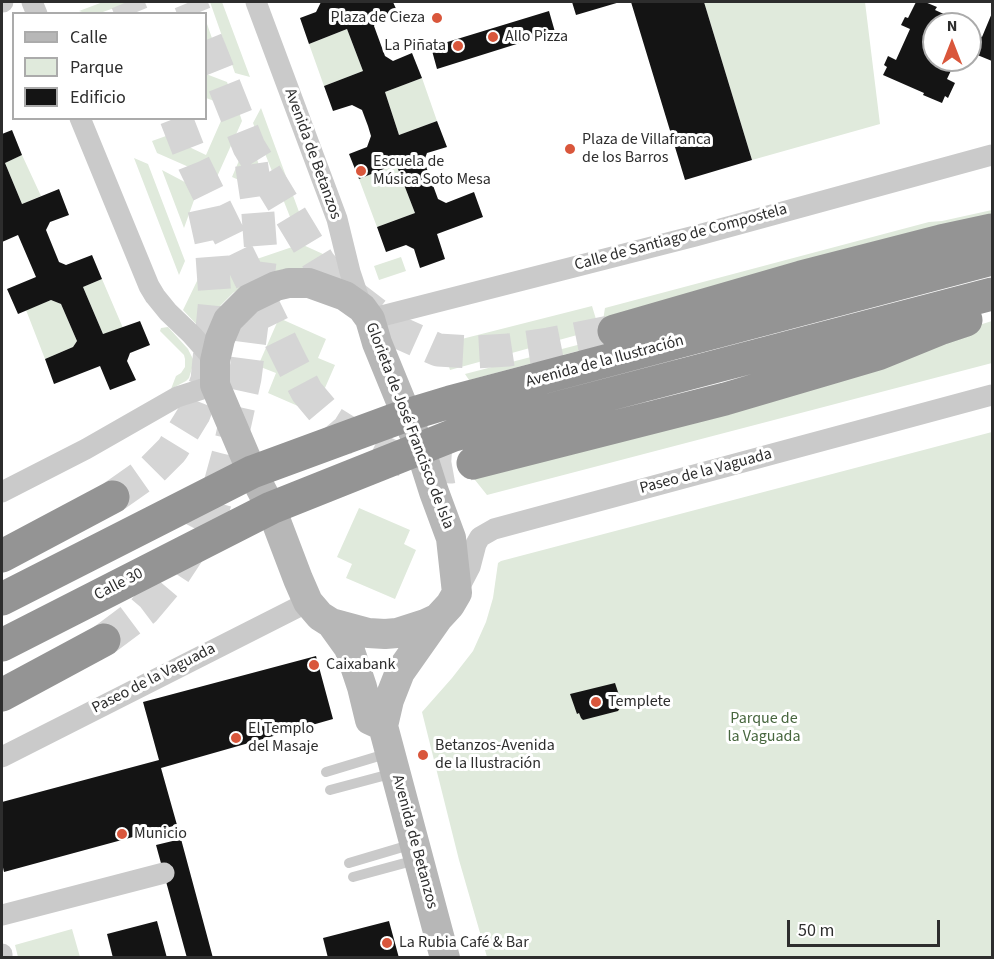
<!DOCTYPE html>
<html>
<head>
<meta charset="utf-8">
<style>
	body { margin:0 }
	#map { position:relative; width:994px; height:959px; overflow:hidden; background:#fff; font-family:"Source Sans 3",sans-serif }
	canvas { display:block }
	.frame { position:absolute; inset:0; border:3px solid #2d2d2d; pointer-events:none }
	.legend { position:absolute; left:12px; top:12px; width:195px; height:108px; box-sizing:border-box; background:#fff; border:2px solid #ababab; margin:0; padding:8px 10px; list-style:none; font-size:18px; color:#2d2d2d }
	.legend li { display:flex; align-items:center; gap:12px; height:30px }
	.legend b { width:30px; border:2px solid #ababab }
	.north { position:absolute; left:922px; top:12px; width:60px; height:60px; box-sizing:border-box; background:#fff; border:2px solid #ababab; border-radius:50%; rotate:0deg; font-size:16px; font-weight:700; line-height:24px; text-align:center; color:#2d2d2d }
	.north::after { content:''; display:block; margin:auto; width:21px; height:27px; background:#d9563b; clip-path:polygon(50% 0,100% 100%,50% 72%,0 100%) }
	.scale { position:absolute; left:787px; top:920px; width:153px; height:27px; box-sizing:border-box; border:3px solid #2d2d2d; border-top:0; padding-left:8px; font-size:18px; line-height:21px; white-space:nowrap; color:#2d2d2d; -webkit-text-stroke:4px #fff; paint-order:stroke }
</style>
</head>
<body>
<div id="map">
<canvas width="994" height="959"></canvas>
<div class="frame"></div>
<ul class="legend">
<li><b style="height:8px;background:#b7b7b7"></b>Calle</li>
<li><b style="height:16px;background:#e0eadc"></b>Parque</li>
<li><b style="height:16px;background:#141414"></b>Edificio</li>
</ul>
<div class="north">N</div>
<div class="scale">50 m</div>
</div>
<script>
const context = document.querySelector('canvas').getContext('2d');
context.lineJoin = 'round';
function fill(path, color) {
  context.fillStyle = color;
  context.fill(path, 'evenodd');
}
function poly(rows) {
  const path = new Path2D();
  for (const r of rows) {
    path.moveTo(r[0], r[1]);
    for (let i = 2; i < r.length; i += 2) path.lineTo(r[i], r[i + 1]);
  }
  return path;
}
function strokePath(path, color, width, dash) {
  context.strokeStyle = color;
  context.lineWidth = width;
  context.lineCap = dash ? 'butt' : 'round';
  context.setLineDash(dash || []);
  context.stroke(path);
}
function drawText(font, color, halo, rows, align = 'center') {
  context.font = font + ' "Source Sans 3",sans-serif';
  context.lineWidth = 6;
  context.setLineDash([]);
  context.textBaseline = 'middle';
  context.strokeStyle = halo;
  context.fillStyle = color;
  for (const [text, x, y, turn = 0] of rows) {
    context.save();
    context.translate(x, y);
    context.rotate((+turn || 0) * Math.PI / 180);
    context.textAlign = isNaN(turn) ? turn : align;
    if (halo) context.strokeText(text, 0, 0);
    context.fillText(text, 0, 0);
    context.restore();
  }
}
fill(poly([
	[103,2,131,2,100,13,85,13,79,11],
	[210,2,222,2,250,77,235,73],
	[704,2,865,2,880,124,752,160],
	[206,21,222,67,206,61],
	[347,29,363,71,324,86,309,44],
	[206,74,227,82,233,98,220,103,206,98],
	[422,78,437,121,399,135,385,92],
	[261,108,302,220,292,222,253,123],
	[238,109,242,121,216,179,157,153,152,141,166,136,206,155,224,114],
	[249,137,269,193,232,177],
	[22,155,41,196,22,204,5,163],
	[134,158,148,164,185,261,179,275],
	[396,164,415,213,377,227,359,179],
	[162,170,198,189,184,228],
	[992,210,992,217,602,326,605,308,929,222,942,221],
	[301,244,334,259,334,269,330,273,301,268,276,272,260,276,246,284,233,293,221,305,208,326,200,328,183,310,198,279],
	[401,257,406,271,379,280,374,266],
	[102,279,123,328,103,334,83,287],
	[51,300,61,304,77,341,73,347,45,359,26,310],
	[592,306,599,329,450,370,442,344],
	[279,318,326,339,318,358,335,365,314,413,268,393,276,373,258,366],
	[992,321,992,363,487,495,471,475,620,436],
	[168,327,188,349,193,359,193,365,189,378,186,381,171,389,176,376,181,373,185,367,185,359,184,355,160,331,161,328],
	[589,342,589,348,469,380,465,374],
	[992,432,992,957,487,957,459,860,422,712,452,678,473,651,486,622,493,598,498,563,501,561],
	[359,508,410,530,404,544,416,550,395,599,346,578,352,564,337,557],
	[72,929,80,957,18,957,15,945]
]), '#e0eadc');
fill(poly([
	[321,2,393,2,397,11,377,18,374,26,385,56,393,61,412,53,422,78,385,92,399,135,437,121,447,147,427,153,424,161,438,199,446,203,474,192,483,217,437,234,445,259,420,268,414,249,406,245,386,252,377,227,415,213,396,164,359,179,349,154,367,147,371,136,368,126,362,110,352,105,333,111,324,86,363,71,347,29,309,44,300,18,316,12],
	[572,2,620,2,576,15],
	[631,2,704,2,752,160,685,180],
	[916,2,925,2,937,7,935,10,946,15,943,19,954,24,934,24,934,60,956,60,947,79,955,83,948,98,945,96,942,103,923,95,924,93,883,75,887,67,884,65,888,56,896,60,910,29,901,25,905,17,908,18],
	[549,11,555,32,437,69,431,47],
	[992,13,992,61,970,52,970,31,982,37],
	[12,130,22,155,5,163,22,204,59,189,69,215,50,222,46,230,59,262,66,265,92,255,102,279,83,287,103,334,140,321,150,345,130,353,127,361,136,380,110,390,100,366,54,384,45,359,73,347,77,341,61,304,51,300,18,314,7,289,36,277,18,235,2,242,2,134],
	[316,656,333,719,161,768,177,825,4,872,2,863,2,802,159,760,143,702],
	[615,683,621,701,618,703,620,708,618,711,583,720,581,718,579,713,577,714,570,694],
	[181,839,213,958,187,958,156,845],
	[157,921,167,958,113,958,107,934],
	[389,921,399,958,328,958,323,938]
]), '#141414');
strokePath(poly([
	[127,2,132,14],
	[190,2,195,14],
	[206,40,249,147,320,264,342,288,400,333,438,350,473,352,509,350,549,344,614,331],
	[176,118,194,164,291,362,307,392,333,423,370,446,391,456,418,465,451,467,473,463],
	[113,497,153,469,172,450,194,414,207,380,215,298,211,241,204,209],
	[104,640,144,610,172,577,197,539,214,506,228,455,245,378,261,254,257,201,251,161]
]), '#d5d5d5', 33, [33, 16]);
strokePath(poly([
	[326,772,389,753],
	[330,790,394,773],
	[349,863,413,844],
	[353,877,416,860]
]), '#cacaca', 10);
strokePath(poly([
	[2,2,3,2],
	[32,2,37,14],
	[256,2,337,219,350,272,362,308],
	[80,118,149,286,155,296,168,312,192,335,215,361],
	[370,319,695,236,992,155],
	[2,492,86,449,177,397,215,385],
	[457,592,470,567,476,544,480,537,494,529,992,395],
	[2,757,308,602],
	[2,915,164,873],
	[2,954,2,958]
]), '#cacaca', 21);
strokePath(poly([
	[289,283,309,283,345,296,362,308,370,319,377,343,420,448,434,492,451,538,457,593,450,605,438,618,425,624,397,633,385,634,368,633,331,623,320,616,308,602,298,579,271,508,252,472,215,385,215,361,220,339,228,320,249,299,276,286,289,283],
	[438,618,400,672,389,700,383,726,445,958],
	[331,623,349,648,362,687,370,720,383,726]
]), '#b7b7b7', 30);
strokePath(poly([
	[614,331,801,277,941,241,992,230],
	[473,463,725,399,878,354,942,328,966,320],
	[2,556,113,497],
	[2,599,252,472,407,415,450,402,992,259],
	[2,645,271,508,454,435,992,294],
	[2,695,104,640]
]), '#949494', 33);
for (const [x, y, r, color] of [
	[437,18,6,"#d9563b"],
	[493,37,6,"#d9563b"],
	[458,46,6,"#d9563b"],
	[570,149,6,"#d9563b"],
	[361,171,6,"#d9563b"],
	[314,665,6,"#d9563b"],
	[596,702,6,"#d9563b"],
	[236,738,6,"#d9563b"],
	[423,755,6,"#d9563b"],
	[122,834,6,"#d9563b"],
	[387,943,6,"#d9563b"]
]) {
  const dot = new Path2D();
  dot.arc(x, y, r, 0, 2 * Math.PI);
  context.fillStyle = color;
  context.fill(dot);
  strokePath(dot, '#fff', 2);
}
drawText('16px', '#2d2d2d', '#fff', [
	["Plaza de Cieza",425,18,"right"],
	["Allo Pizza",505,37],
	["La Piñata",446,46,"right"],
	["Plaza de Villafranca",582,140],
	["de los Barros",582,158],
	["Escuela de",373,162],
	["Música Soto Mesa",373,180],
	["Caixabank",326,665],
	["Templete",608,702],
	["El Templo",248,729],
	["del Masaje",248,747],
	["Betanzos-Avenida",435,746],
	["de la Ilustración",435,764],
	["Municio",134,834],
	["La Rubia Café & Bar",399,943]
], 'left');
drawText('16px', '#2d2d2d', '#fff', [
	["Avenida de Betanzos",312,154,70],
	["Calle de Santiago de Compostela",681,238,-15],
	["Avenida de la Ilustración",605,362,-15],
	["Glorieta de José Francisco de Isla",409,426,69],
	["Paseo de la Vaguada",706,472,-15],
	["Calle 30",119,585,-27],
	["Paseo de la Vaguada",154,679,-27],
	["Avenida de Betanzos",414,842,75]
]);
drawText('16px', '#47663e', '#fff', [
	["Parque de",764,719],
	["la Vaguada",764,737]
]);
</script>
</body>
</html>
